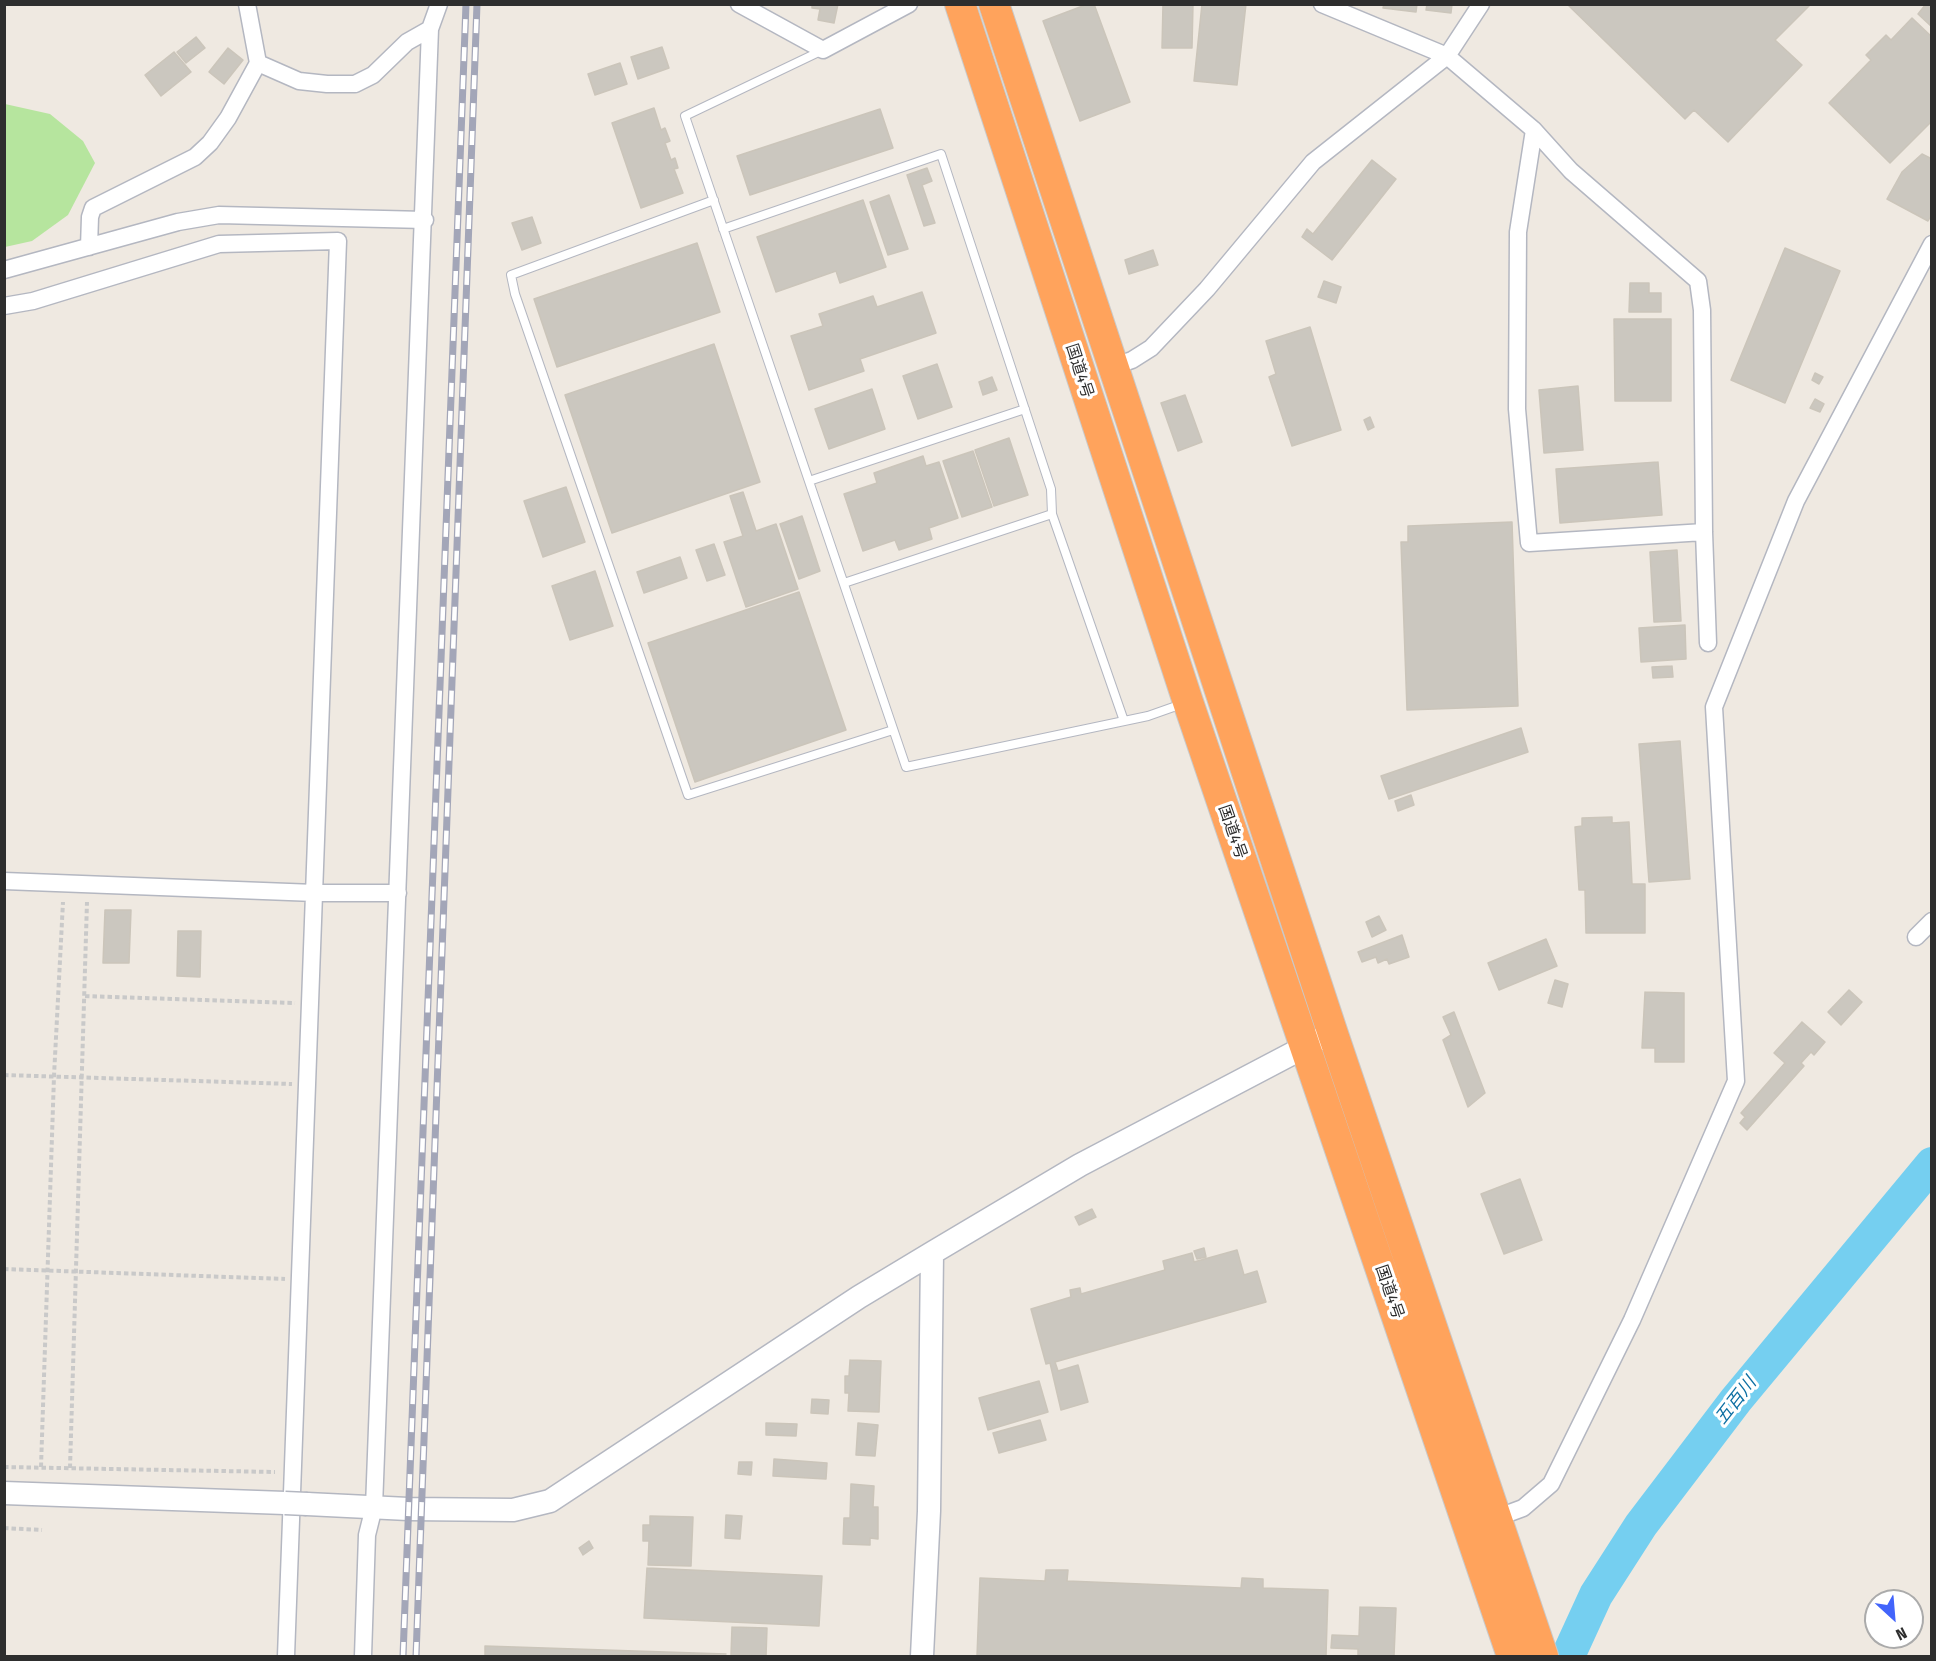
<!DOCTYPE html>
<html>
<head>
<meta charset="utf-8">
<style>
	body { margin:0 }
	#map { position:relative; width:1936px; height:1661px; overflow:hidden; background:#efe9e1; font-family:"Fira Sans Condensed",sans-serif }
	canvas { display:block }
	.frame { position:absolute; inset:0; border:6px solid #2e2e2e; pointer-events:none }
	.north { position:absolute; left:1864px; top:1589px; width:60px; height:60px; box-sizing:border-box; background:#fff; border:2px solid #ababab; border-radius:50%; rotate:154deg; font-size:16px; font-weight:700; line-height:24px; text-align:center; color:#2e2e2e }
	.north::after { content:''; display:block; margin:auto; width:21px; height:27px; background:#4264fb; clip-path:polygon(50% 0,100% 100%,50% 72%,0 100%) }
</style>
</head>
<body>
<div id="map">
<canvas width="1936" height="1661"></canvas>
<div class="frame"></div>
<div class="north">N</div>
</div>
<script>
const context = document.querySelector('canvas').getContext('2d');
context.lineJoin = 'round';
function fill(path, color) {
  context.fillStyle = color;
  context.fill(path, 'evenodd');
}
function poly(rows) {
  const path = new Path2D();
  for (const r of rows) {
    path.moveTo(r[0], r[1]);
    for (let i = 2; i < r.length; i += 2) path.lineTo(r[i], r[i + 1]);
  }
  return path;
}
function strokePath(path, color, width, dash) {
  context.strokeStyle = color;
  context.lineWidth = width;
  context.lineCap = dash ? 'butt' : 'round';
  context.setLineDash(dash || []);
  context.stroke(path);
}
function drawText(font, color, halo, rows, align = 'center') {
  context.font = font + ' "Fira Sans Condensed","Noto Sans JP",sans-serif';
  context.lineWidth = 6;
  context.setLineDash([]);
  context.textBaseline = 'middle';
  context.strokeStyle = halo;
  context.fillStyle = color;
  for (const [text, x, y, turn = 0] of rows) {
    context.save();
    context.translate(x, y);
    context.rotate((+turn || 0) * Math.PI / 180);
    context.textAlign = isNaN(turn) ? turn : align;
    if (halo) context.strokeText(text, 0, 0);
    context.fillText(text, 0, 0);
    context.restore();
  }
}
fill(poly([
	[5,104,50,114,83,141,95,163,68,215,32,241,5,247]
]), '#b6e59e');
strokePath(poly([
	[1568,1656,1596,1595,1641,1525,1736,1400,1932,1164]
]), '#75cff0', 34);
const building = poly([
	[812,4,838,4,834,23,818,20,820,9,812,8,812,4],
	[1088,4,1094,4,1130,102,1080,121,1043,21,1088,4],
	[1163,4,1193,4,1192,48,1162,48,1163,4],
	[1202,4,1246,4,1237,85,1194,81,1202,4],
	[1384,4,1417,4,1416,12,1383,8,1384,4],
	[1427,4,1452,4,1451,13,1426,10,1427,4],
	[1567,4,1811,4,1775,40,1802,65,1728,142,1694,110,1685,119,1567,4],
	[1926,4,1932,4,1932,27,1918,14,1926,4],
	[1912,18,1932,37,1932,121,1890,163,1829,103,1871,60,1866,55,1886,35,1891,40,1912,18],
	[196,37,205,48,186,63,177,52,196,37],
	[662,47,669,68,638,79,631,57,662,47],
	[228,48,243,60,224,84,209,72,228,48],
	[174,52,191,72,161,96,145,75,174,52],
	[620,63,627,84,595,95,588,74,620,63],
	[654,108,661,130,665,128,670,141,665,143,671,160,675,158,678,168,674,169,683,193,641,208,612,123,654,108],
	[880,109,893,148,750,195,737,156,880,109],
	[1922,154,1932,159,1932,214,1928,221,1887,199,1902,172,1922,154],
	[1372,160,1396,179,1332,260,1302,237,1307,229,1313,234,1372,160],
	[927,168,932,181,922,185,935,223,924,226,907,175,927,168],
	[889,195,908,249,888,255,870,202,889,195],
	[863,200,886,267,840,283,836,271,776,292,757,237,863,200],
	[532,217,541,243,522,250,512,223,532,217],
	[697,243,720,312,557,367,534,299,697,243],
	[1785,248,1840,271,1785,403,1731,380,1785,248],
	[1153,250,1158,265,1129,274,1125,260,1153,250],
	[1324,281,1341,287,1336,303,1318,297,1324,281],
	[1630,283,1649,283,1649,293,1661,293,1661,312,1629,312,1630,283],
	[922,292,936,333,860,359,864,371,809,390,791,336,823,326,819,314,873,296,877,307,922,292],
	[1614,319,1671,319,1671,401,1615,401,1614,319],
	[1310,327,1341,430,1292,446,1269,377,1276,374,1266,341,1310,327],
	[714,344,760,482,612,533,565,395,714,344],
	[937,364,952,407,918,419,903,376,937,364],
	[1815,373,1823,377,1819,384,1812,380,1815,373],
	[992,377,997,390,983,395,979,382,992,377],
	[1578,386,1583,450,1544,453,1539,390,1578,386],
	[872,389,885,429,829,449,815,409,872,389],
	[1185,395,1202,442,1178,451,1161,403,1185,395],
	[1815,399,1824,404,1820,412,1810,408,1815,399],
	[1370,417,1374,427,1368,430,1364,420,1370,417],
	[1009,438,1028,495,994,506,975,450,1009,438],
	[973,451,992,507,962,517,943,461,973,451],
	[923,456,926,466,939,462,958,518,929,528,932,539,899,550,895,540,863,551,844,494,877,483,874,473,923,456],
	[1658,462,1662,515,1560,523,1556,469,1658,462],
	[566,487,585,542,543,557,524,501,566,487],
	[743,492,756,531,776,524,798,589,746,607,724,542,743,536,730,496,743,492],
	[802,516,820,571,799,579,780,524,802,516],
	[1512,522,1518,706,1407,710,1401,542,1408,542,1408,526,1512,522],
	[714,544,725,575,707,581,696,550,714,544],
	[1677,550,1681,621,1654,622,1650,552,1677,550],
	[680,557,687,578,644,593,637,572,680,557],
	[595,571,613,626,570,640,552,586,595,571],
	[799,592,846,730,695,782,648,643,799,592],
	[1685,625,1686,659,1641,662,1639,628,1685,625],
	[1672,666,1673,677,1653,678,1652,667,1672,666],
	[1521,728,1528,752,1389,799,1381,776,1521,728],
	[1680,741,1690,879,1649,882,1639,744,1680,741],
	[1411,795,1414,805,1398,811,1395,801,1411,795],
	[1612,817,1612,823,1629,822,1632,884,1645,884,1645,933,1586,933,1585,890,1579,890,1575,827,1582,826,1582,818,1612,817],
	[105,910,131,910,129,963,103,963,105,910],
	[1379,916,1386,930,1372,937,1366,922,1379,916],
	[178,931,201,931,200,977,177,976,178,931],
	[1402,935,1409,957,1389,964,1387,959,1378,963,1376,957,1362,962,1358,952,1402,935],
	[1546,939,1557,966,1499,990,1488,963,1546,939],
	[1555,980,1568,984,1562,1007,1548,1003,1555,980],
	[1849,990,1862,1002,1841,1025,1828,1012,1849,990],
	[1645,992,1684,993,1684,1062,1655,1062,1655,1048,1642,1048,1645,992],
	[1454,1012,1485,1093,1468,1107,1443,1040,1451,1035,1443,1017,1454,1012],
	[1802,1022,1825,1042,1814,1055,1811,1052,1801,1063,1804,1066,1747,1130,1740,1123,1745,1117,1741,1113,1785,1063,1774,1053,1802,1022],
	[1520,1179,1542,1240,1504,1254,1481,1194,1520,1179],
	[1092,1209,1096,1217,1079,1225,1075,1217,1092,1209],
	[1204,1248,1206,1257,1197,1259,1194,1251,1204,1248],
	[1237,1250,1244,1275,1257,1271,1266,1302,1055,1362,1058,1371,1078,1365,1088,1402,1061,1410,1050,1363,1046,1364,1031,1309,1071,1297,1070,1290,1080,1288,1081,1294,1165,1270,1163,1261,1192,1253,1194,1262,1237,1250],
	[850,1360,881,1361,879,1412,848,1411,849,1393,845,1393,845,1376,849,1376,850,1360],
	[1039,1381,1048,1412,988,1430,979,1398,1039,1381],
	[812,1399,829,1400,828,1414,811,1413,812,1399],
	[1040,1420,1046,1440,999,1453,993,1433,1040,1420],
	[766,1423,797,1424,796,1436,766,1435,766,1423],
	[858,1423,878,1425,875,1456,856,1455,858,1423],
	[774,1459,827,1463,826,1479,773,1476,774,1459],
	[739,1462,752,1462,751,1475,738,1474,739,1462],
	[851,1484,874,1486,873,1507,878,1507,878,1539,870,1538,870,1545,843,1544,844,1518,850,1518,851,1484],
	[726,1515,742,1516,740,1539,725,1538,726,1515],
	[650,1516,693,1517,691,1566,648,1565,649,1541,643,1541,643,1525,650,1525,650,1516],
	[589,1541,593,1548,583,1555,579,1548,589,1541],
	[647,1568,822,1576,819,1626,644,1618,647,1568],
	[1046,1570,1068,1570,1067,1581,1241,1588,1242,1578,1263,1579,1263,1588,1328,1590,1326,1656,977,1656,980,1578,1045,1581,1046,1570],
	[1360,1607,1396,1608,1394,1656,1358,1656,1358,1649,1331,1648,1332,1635,1359,1636,1360,1607],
	[732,1627,767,1628,766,1656,731,1655,732,1627],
	[485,1646,726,1654,485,1656,485,1646]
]);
fill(building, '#cbc7bf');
strokePath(building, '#cbc5ba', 1.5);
const lane = poly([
	[823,50,685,116,906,767,1148,716,1182,704],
	[714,200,511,275,515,294,688,795,893,730],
	[723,229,941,154,1051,489,1052,514,1124,721],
	[809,481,1025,409],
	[844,583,1052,514]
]);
const street = poly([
	[247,4,258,63,299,81,327,84,355,84,373,75,407,42,430,29,439,4],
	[739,4,823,50,909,4],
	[1322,4,1447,56,1534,130,1571,171,1698,281,1702,310,1704,532,1708,643],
	[1534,130,1518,232,1517,409,1529,543,1704,532],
	[89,247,90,217,93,208,195,157,210,143,228,118,258,63],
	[4,270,178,222,219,215,425,220],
	[4,306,33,301,219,244,338,241,286,1656],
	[1112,367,1132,360,1151,348,1207,289,1313,162,1447,56,1481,4],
	[4,881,315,893,398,893],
	[1916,937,1932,921],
	[1496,1518,1523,1508,1551,1484,1632,1320,1736,1081,1714,707,1796,501,1932,244],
	[363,1656,367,1535,374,1507,430,29]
]);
const secondary = poly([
	[4,1493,285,1503],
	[307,1504,408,1509,513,1510,550,1501,859,1297,932,1253,1080,1165,1318,1040],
	[922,1656,929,1511,932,1253]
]);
const highway = poly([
	[960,4,1188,702,1512,1656],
	[994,4,1333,1034,1543,1656]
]);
strokePath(lane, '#b4b7c1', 10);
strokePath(street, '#b4b7c1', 19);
strokePath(secondary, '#b4b7c1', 25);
strokePath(highway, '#c9c9c9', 32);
strokePath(poly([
	[85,996,295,1003],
	[4,1075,292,1084],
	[4,1269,285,1279],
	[4,1467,275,1472],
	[41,1467,54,1076,63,902],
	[70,1468,87,902],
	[4,1528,42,1530]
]), '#c9c9c9', 4, [4.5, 3]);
strokePath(lane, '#fff', 8);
strokePath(street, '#fff', 16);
strokePath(secondary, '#fff', 22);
strokePath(highway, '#ffa35c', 30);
const rail = poly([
	[403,1656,466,4],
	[416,1656,477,4]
]);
strokePath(rail, '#a3a6b8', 7);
strokePath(rail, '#fff', 4.5, [14]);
const secondaryBridge = poly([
	[285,1503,307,1504]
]);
strokePath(secondaryBridge, '#b4b7c1', 25, []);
strokePath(secondaryBridge, '#fff', 22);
drawText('16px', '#2e2e2e', '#fff', [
	["国道4号",1079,371,72],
	["国道4号",1232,832,71],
	["国道4号",1389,1292,71]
]);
drawText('italic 18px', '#0d6fa3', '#fff', [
	["五百川",1736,1401,-52]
]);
</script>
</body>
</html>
